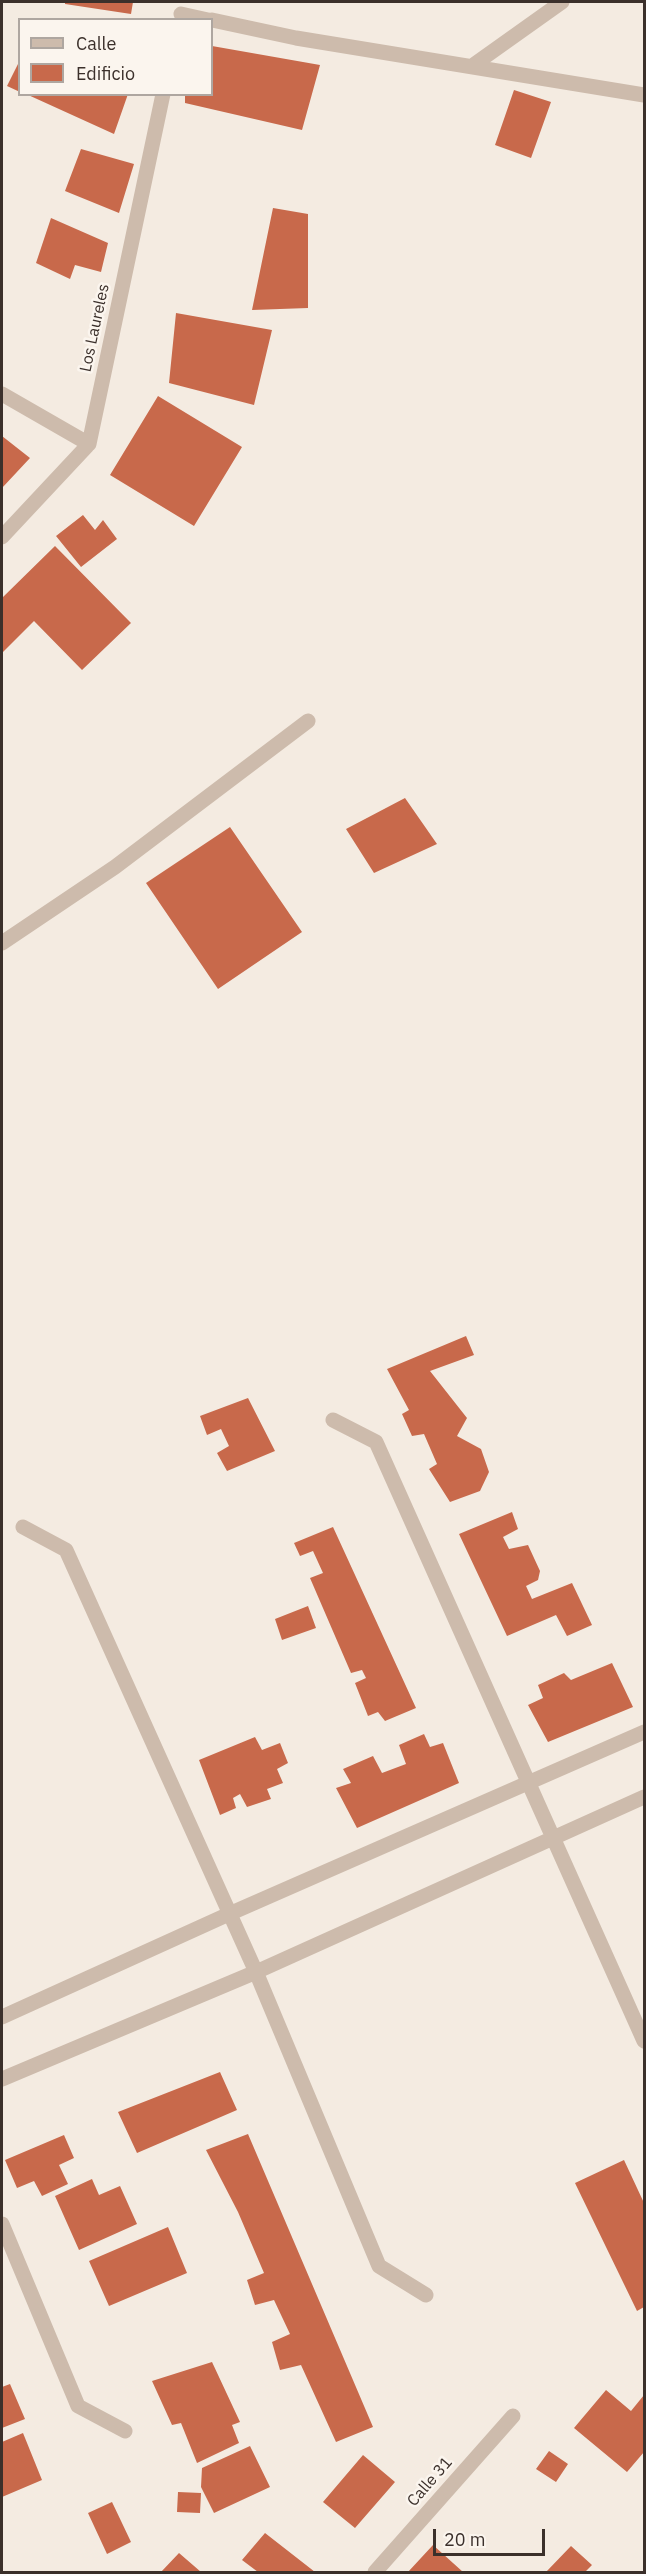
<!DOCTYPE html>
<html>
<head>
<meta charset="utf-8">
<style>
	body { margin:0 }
	#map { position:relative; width:646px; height:2574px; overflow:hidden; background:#f4ebe1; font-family:"IBM Plex Sans",sans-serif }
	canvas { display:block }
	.frame { position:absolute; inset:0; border:3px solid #3b302b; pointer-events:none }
	.legend { position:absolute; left:18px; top:18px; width:195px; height:78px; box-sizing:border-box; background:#fbf5ee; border:2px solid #aea6a0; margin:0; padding:8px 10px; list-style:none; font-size:18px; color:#3b302b }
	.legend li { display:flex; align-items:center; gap:12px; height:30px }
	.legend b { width:30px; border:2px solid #aea6a0 }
	.scale { position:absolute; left:433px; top:2529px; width:112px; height:27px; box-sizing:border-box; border:3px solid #3b302b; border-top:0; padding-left:8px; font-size:18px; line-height:21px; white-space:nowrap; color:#3b302b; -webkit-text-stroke:4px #fbf5ee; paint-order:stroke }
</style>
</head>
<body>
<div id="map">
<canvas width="646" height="2574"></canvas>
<div class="frame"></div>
<ul class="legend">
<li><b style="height:8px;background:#cdbbac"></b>Calle</li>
<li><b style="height:16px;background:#c8694b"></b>Edificio</li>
</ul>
<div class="scale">20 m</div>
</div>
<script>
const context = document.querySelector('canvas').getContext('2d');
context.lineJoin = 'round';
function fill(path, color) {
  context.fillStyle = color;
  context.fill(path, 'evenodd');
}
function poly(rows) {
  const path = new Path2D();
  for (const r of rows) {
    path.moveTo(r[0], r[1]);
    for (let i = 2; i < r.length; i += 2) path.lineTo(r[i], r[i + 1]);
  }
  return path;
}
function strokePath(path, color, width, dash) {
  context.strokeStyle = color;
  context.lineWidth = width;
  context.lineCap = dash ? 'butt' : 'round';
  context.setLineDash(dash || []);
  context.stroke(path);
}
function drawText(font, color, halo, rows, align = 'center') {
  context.font = font + ' "IBM Plex Sans",sans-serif';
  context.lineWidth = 5;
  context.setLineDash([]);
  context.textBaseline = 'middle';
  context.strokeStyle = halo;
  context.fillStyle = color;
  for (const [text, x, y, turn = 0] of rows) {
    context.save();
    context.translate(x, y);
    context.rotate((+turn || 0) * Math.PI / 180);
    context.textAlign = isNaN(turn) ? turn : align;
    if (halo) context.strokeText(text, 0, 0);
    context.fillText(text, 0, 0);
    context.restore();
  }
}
fill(poly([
	[65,2,133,2,131,14,65,4],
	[212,46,320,65,302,130,185,103,185,94,212,94],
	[20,60,20,92,7,86],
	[514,90,551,102,531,158,495,145],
	[26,94,128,94,114,134],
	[81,149,134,164,119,213,65,191],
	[273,208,308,214,308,308,252,310],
	[51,218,108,243,101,272,75,265,70,279,36,263],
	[176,313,272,330,254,405,169,383],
	[158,396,242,447,194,526,110,475],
	[2,436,30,458,2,488],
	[83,515,95,530,103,520,117,539,81,567,56,536],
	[55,546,131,623,82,670,34,621,2,653,2,598],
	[405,798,437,844,374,873,346,829],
	[230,827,302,932,218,989,146,883],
	[466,1336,474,1355,430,1371,467,1418,457,1436,481,1449,489,1472,480,1491,450,1502,429,1469,437,1464,424,1434,412,1436,402,1414,409,1410,387,1369],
	[248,1398,275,1451,227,1471,217,1453,229,1446,221,1429,207,1435,200,1416],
	[512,1512,518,1529,503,1537,509,1549,528,1545,540,1571,538,1580,526,1586,532,1599,572,1583,592,1625,567,1636,556,1615,507,1636,459,1534],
	[333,1527,416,1708,385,1721,378,1712,368,1716,355,1683,366,1678,362,1670,351,1673,310,1578,323,1573,313,1551,300,1556,294,1543],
	[308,1606,316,1628,282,1640,275,1619],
	[612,1663,633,1707,548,1742,528,1705,543,1698,538,1685,564,1673,571,1680],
	[424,1734,430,1747,443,1743,459,1783,357,1828,336,1788,351,1783,343,1769,373,1756,382,1773,406,1764,399,1745],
	[255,1737,262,1750,280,1743,288,1763,277,1769,283,1783,267,1789,271,1799,247,1807,240,1794,233,1798,236,1808,220,1815,199,1760],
	[220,2072,237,2110,137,2153,118,2112],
	[248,2134,373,2427,336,2442,301,2365,280,2370,272,2342,290,2334,274,2300,255,2305,247,2280,264,2273,238,2212,206,2150],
	[64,2135,74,2158,59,2165,68,2184,42,2196,34,2181,17,2188,5,2160],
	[624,2160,644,2203,644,2307,637,2311,575,2183],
	[92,2179,99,2195,120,2186,137,2224,79,2250,55,2196],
	[168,2227,187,2273,109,2306,89,2261],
	[212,2362,240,2422,232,2425,239,2443,197,2463,181,2423,172,2425,152,2381],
	[10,2384,25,2419,2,2428,2,2387],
	[606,2390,631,2411,644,2395,644,2452,627,2472,574,2428],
	[23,2433,42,2480,2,2497,2,2442],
	[250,2446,270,2487,214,2513,201,2487,202,2468],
	[549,2451,568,2464,556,2482,536,2469],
	[363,2455,395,2482,355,2528,323,2502],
	[178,2492,201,2493,200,2513,177,2512],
	[112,2502,131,2542,107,2554,88,2513],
	[265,2533,315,2572,258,2572,242,2560],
	[433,2545,463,2572,408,2572],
	[571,2546,592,2565,585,2572,546,2572],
	[179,2553,201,2572,161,2572]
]), '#c8694b');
strokePath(poly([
	[181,14,208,20],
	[212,20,296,38,644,95],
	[472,66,562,2],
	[2,394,89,444],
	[2,537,89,444,163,94],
	[2,943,115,867,308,721],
	[333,1420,376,1442,644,2041],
	[23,1527,66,1550,256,1972,379,2266,426,2295],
	[2,2017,229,1914,644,1732],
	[2,2079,256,1972,644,1797],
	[2,2224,78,2406,125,2431],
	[375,2572,513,2416]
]), '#cdbbac', 15);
drawText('16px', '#3b302b', '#fbf5ee', [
	["Los Laureles",95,328,-78],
	["Calle 31",430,2482,-49]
]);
</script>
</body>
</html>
